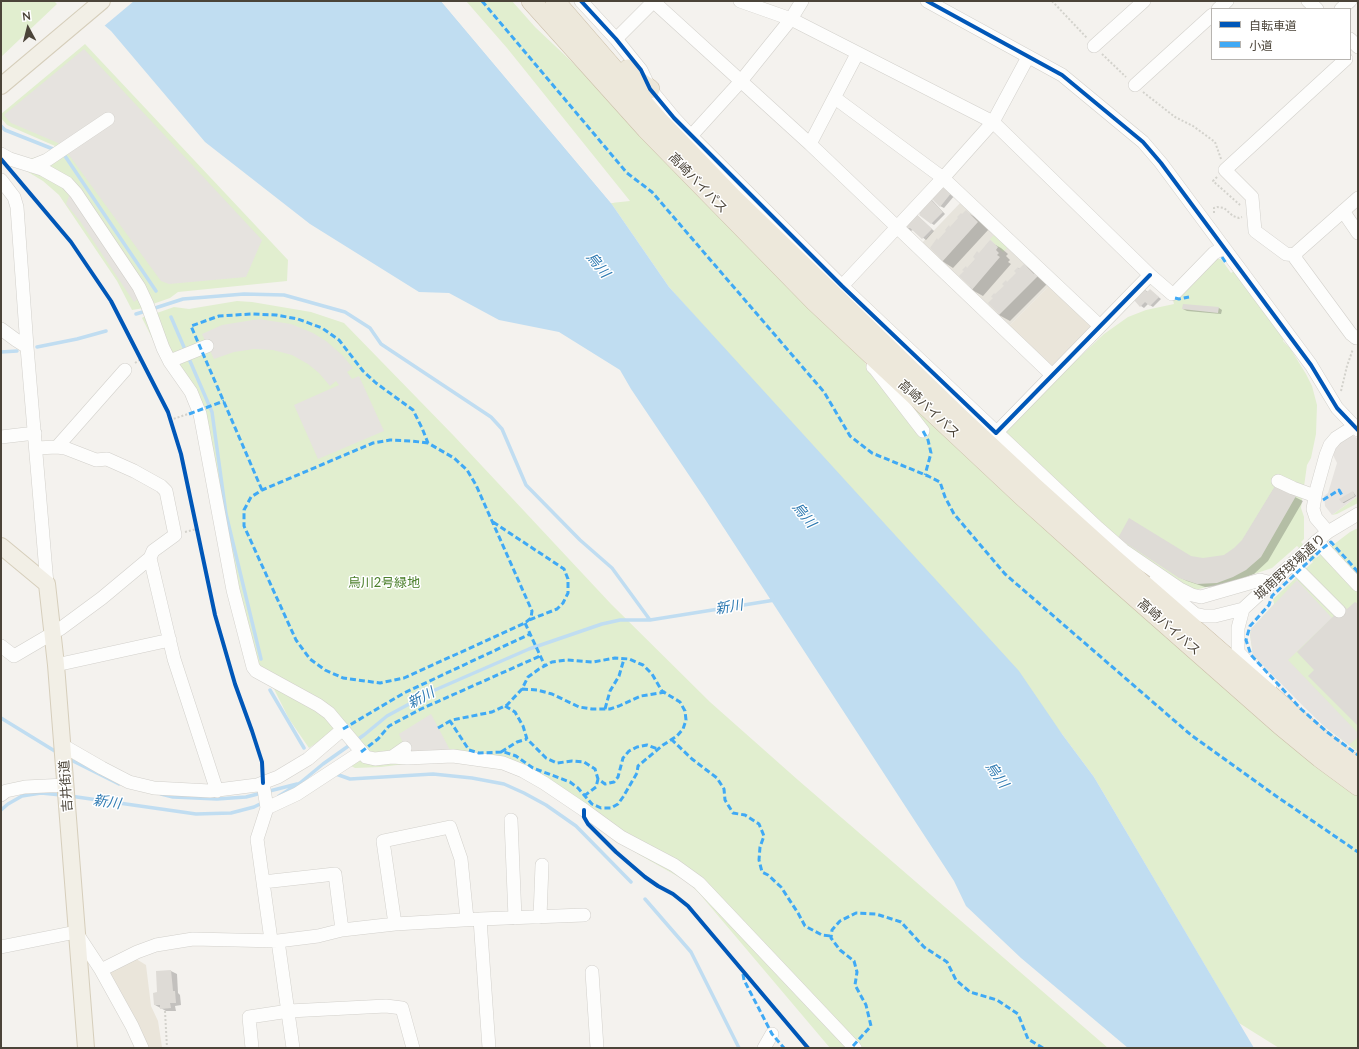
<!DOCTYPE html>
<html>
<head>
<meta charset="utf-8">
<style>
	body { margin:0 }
	#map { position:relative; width:1359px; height:1049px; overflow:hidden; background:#f4f2ee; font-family:Lato,"Noto Sans JP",sans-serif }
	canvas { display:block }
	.frame { position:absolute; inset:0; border:2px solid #4b4439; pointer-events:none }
	.legend { position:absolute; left:1211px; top:8px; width:140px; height:52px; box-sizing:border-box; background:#fff; border:1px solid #b7b4b0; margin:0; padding:5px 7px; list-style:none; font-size:12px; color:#4b4439 }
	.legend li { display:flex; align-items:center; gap:8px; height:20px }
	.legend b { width:20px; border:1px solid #b7b4b0 }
	.north { position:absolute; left:8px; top:8px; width:40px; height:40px; -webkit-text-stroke:3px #fff; paint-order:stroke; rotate:353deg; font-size:11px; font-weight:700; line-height:16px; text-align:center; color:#4b4439 }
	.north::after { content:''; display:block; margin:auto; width:14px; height:18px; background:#4b4439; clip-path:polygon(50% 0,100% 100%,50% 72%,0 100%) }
</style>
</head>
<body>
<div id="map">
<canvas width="1359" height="1049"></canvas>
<div class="frame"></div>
<ul class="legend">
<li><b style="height:5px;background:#0057b8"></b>自転車道</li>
<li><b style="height:5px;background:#3fa9f5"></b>小道</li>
</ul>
<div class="north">N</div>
</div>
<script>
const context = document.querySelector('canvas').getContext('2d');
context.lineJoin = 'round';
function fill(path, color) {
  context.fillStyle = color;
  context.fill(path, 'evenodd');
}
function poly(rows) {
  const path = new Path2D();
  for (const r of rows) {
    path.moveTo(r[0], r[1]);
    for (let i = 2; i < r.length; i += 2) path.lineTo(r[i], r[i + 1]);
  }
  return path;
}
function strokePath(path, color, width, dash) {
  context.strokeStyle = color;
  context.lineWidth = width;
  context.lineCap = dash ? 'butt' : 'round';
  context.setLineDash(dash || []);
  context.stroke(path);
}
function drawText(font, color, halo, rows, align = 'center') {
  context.font = font + ' Lato,"Noto Sans JP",sans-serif';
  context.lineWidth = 3;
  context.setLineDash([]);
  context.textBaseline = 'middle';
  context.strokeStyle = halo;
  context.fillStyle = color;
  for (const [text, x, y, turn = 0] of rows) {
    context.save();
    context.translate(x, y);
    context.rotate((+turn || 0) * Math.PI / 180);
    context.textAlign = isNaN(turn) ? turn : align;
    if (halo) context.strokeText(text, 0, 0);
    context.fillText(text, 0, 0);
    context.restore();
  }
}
fill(poly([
	[962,201,1050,285,1007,328,920,245]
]), '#e7e4dc');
fill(poly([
	[1050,285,1091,324,1092,331,1054,367,1048,368,1007,328],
	[133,957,146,965,151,1006,158,1021,162,1047,160,1048,144,1048,106,971]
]), '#eae5da');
fill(poly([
	[1,1,54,1,57,4,1,57],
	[466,1,512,1,535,27,589,78,858,351,871,373,885,378,1358,791,1358,1048,1279,1048,1239,1023,1094,777,1062,734,669,287,611,203,630,201,507,48],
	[85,44,288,260,287,281,178,292,170,298,153,304,157,313,174,307,189,309,237,301,252,302,311,312,344,323,454,436,611,604,710,702,798,780,1108,1048,830,1048,698,892,686,881,638,854,541,786,504,770,450,760,437,760,381,767,355,768,349,765,358,758,336,730,309,748,289,719,274,689,251,674,195,416,188,397,164,362,142,318,145,316,144,308,132,310,117,281,59,195,43,181,23,169,23,161,43,155,55,146,7,125,1,118,1,114],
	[995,234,1008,247,1003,252,990,239],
	[1217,259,1221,259,1231,273,1234,271,1284,339,1283,341,1290,348,1306,374,1312,386,1317,405,1316,434,1311,458,1307,465,1301,508,1304,517,1304,539,1301,542,1316,558,1350,532,1358,528,1358,752,1325,727,1253,655,1250,635,1251,629,1274,604,1273,599,1313,562,1297,546,1272,568,1242,578,1195,590,1184,586,1114,537,1005,436,1005,428,1104,334,1128,317,1146,310,1174,304,1173,300],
	[1358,496,1358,503,1337,514,1332,515]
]), '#e1eecf');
fill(poly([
	[84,49,262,240,246,277,169,284,161,281,69,155,58,143,11,123,4,115],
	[69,196,73,197,140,297,134,302,80,221,66,204],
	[259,319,291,324,313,333,326,341,342,355,353,368,347,372,352,379,359,376,384,431,318,459,294,405,339,385,336,381,330,386,319,373,308,364,292,355,273,350,254,349,234,352,214,359,202,334,222,325],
	[1354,436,1358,439,1358,496,1332,515,1325,506,1324,496,1328,493,1337,463,1333,455,1335,448,1345,437],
	[1297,580,1332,618,1288,660,1358,733,1358,737,1349,745,1325,727,1304,707,1253,655,1250,635,1251,629],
	[431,714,450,750,408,754,399,734]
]), '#e6e3df');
fill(poly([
	[76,1,441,1,611,203,669,287,1019,671,1062,734,1094,777,1254,1048,1128,1048,1021,958,966,906,954,881,703,496,631,389,620,370,559,332,499,320,449,293,419,292,310,224,205,142,111,31]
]), '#c0ddf1');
fill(poly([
	[76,1,134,1,103,27,75,2],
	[441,1,443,1,487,52,614,203,611,203]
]), '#f4f2ee');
fill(poly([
	[944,185,955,195,944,208,940,206],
	[931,199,945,214,934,225,931,223],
	[966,212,977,218,989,229,953,268,942,261,939,241],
	[917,215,934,231,926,240,913,230,908,232,907,223],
	[990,242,1001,248,1008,254,1006,256,1010,260,1008,262,1011,264,983,296,972,290,968,268],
	[1024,265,1035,272,1048,283,1010,321,999,315,996,295,1017,273,1018,268,1020,269],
	[1145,290,1148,292,1150,290,1161,299,1153,307,1148,304,1144,308,1141,306],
	[1219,308,1222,310,1221,314,1187,311,1183,309],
	[1275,487,1303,501,1268,561,1254,574,1224,586,1205,587,1187,581,1179,577,1191,557,1203,559,1224,556,1235,549,1243,540],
	[1353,492,1356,496,1344,503,1343,503,1341,499],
	[171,971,177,974,178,993,180,995,181,1005,175,1006,176,1011,166,1011,155,1005,158,993,157,972]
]), '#0003');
strokePath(poly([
	[1,126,5,130,53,149],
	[65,156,156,291],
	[152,309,183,299,244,294,284,295,345,312,370,328,381,344,491,417,502,429,526,485,580,540,612,568,650,620],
	[136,314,146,311],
	[171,317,212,412,226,514,261,659],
	[37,347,77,339,106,331],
	[1,352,17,351],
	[270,690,304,748],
	[1,718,58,753],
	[69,759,119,784],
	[336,774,350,779,433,774,472,778,504,784,524,793,546,805,576,826,631,882],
	[161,794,173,797,217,799,246,797,297,784],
	[70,796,196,814,231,813,254,807,262,803],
	[279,796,300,783,323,764,364,735,387,716,435,690,529,649,602,624,620,620,650,620,775,600],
	[1,810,8,804,22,796,41,793,61,795],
	[645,899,691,952,739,1048]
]), '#c0ddf1', 3.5);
fill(poly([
	[943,183,952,192,940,207,930,197],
	[927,196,943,212,931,224,919,215,920,214,918,212],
	[966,210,978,222,942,262,939,259,940,258,930,248,937,238,938,240,946,231,945,230,949,225,950,227,958,218,957,217,961,213,962,214],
	[914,212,932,229,922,239,910,228,904,229],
	[990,240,998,247,996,250,999,253,997,255,1000,257,971,291,968,288,970,286,959,276,964,271,962,270,966,266,967,268,975,259,973,257,977,251,979,253],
	[1024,264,1034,274,1035,273,1038,276,998,316,996,314,998,313,988,303,993,298,991,297,994,293,995,294,1004,286,1002,284,1006,280,1007,282,1016,273,1014,271,1018,267,1019,269],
	[1144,289,1147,292,1150,289,1159,297,1150,306,1145,302,1140,307,1134,300],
	[1183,304,1219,307,1218,313,1182,309],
	[1275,486,1296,496,1261,557,1246,570,1233,577,1217,583,1197,584,1179,578,1118,538,1129,518,1191,556,1203,558,1224,555,1234,548,1242,540],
	[1353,491,1355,496,1342,503,1339,499],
	[1355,602,1358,604,1358,726,1308,676,1314,670,1297,652,1344,606,1347,609],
	[171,970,173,991,175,991,176,1003,170,1003,171,1008,160,1009,160,1005,154,1005,153,993,157,992,156,971]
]), '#dedbd6');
const minor = poly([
	[581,1,616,39,641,70,650,89,674,118,691,136,842,286,1098,528,1123,550,1180,589,1192,595,1201,597,1260,580,1272,583],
	[740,1,791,19,993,122,1150,275,1172,294,1176,292,1214,253,1223,248],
	[927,1,1062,75,1143,142,1161,163,1311,365,1337,408,1358,430],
	[1308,1,1317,9],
	[654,2,810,144,1052,375],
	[1218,9,1227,1],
	[1341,9,1350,1],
	[616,39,654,1],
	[1350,39,1358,47],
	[1094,46,1144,1],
	[1135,85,1212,15],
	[835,98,943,178,1100,326],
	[691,136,741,81,791,19,802,1],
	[810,144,857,54],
	[1,154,10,159,42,169,67,183,76,193,139,287,147,304,163,348,170,362,191,392,200,414,233,590,253,667,256,671,318,705,329,713,366,757,375,759,392,757,405,748],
	[32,166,47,160,108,119],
	[1,180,14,197,17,207,27,347,47,584],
	[1358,198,1297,252,1295,258,1351,334,1356,338,1358,338],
	[1343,211,1358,233],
	[1296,255,1286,254,1255,231,1252,197,1225,170,1346,59],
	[842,286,943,178,993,122,1028,57],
	[1,329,16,340,27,347],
	[170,361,207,346],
	[875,363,873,367,876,370,923,431],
	[996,433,1150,275],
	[1,437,35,433],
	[36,448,57,447,125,370],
	[1278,481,1293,488,1315,496],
	[1328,532,1316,518,1313,509,1316,491,1326,455,1330,445,1336,438,1355,426],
	[1317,541,1358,585],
	[150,558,174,659,217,791],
	[1292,564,1339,611],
	[1155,581,1195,614,1204,616,1215,616,1243,609,1317,541,1328,532,1358,514],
	[1243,609,1238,628,1238,652,1270,685],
	[1,646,14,656,60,629,102,598,150,558,153,551,175,535,166,491,161,486,134,471,107,459,96,460,65,448,57,447],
	[56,665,170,640],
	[62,745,102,768,129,782,154,788,210,791,257,785,278,777,308,759,343,729],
	[392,757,407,758,453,756,503,763,523,771,544,783,584,810,621,837,674,865,699,883,855,1048],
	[263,783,267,808],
	[1,795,6,791,25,787,66,785],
	[511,820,515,918],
	[263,882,335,874,342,930],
	[540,917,542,865],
	[480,919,489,1048],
	[395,924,383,841,450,827,461,859,467,919],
	[271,940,257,839,267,808,297,794,361,752],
	[278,941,293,1048],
	[1,947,76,932,101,970,132,1026,142,1048],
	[101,970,137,952,156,945,193,939,278,941,318,936,342,930,395,924,480,919,584,915],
	[592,972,597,1048],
	[252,1048,249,1017,289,1011,386,1006,402,1008,413,1048],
	[764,1048,772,1034]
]);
const major = poly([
	[1,86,102,1],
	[1,546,47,584,56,665,86,1048]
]);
const highway = poly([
	[531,1,646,129,815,302,1023,497,1102,568,1280,725,1320,758,1358,786],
	[555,1,658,120,733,198,958,416,1034,487,1113,558,1293,715,1331,747,1358,767],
	[628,69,634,78,650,89]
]);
strokePath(minor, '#d2d0cb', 14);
strokePath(major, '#d6cebb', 18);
strokePath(highway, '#ccbfa9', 20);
strokePath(poly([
	[1052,1,1087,38],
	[1102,54,1126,77],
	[1143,92,1175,117,1193,126,1215,142,1221,159],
	[1217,177,1213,181,1240,205],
	[1214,213,1214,208,1217,207,1224,208,1233,216,1239,218,1242,217],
	[135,363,141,359],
	[1341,391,1347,366,1353,349],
	[170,420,188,414],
	[185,532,197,529],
	[165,1011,167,1048]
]), '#d3d2cc', 2, [2, 2]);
strokePath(minor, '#fdfdfc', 13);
strokePath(major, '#f2efe6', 16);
strokePath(highway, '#ede8db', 19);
strokePath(poly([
	[482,1,627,173,652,192,824,392,850,436,872,453,928,476,940,482,945,497,954,514,1005,574,1191,735,1276,796,1358,852],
	[1222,257,1226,263],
	[1175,298,1179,299,1189,297],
	[189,414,224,401],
	[923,431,928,440,931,453,925,475],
	[262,490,191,326,219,316,251,314,276,315,298,319,322,328,339,340,363,371,376,383,413,410,422,428,428,443,454,458,467,470,476,485,532,611,531,618,525,623,404,678,380,683,343,678,325,670,310,659,296,640,244,526,244,510,251,497,262,490,373,443,390,440,412,441,428,443],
	[1323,500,1339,490,1343,497],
	[493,522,564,569,568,579,568,593,563,603,557,609,529,620],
	[1358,572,1331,542,1323,548,1272,596,1269,605,1250,626,1246,640,1251,655,1301,709,1327,732,1358,755],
	[525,623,545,666],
	[522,689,537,690,552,694,579,707,592,709,610,709,619,706,641,696,665,692],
	[505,706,515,712,523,726,527,739,546,758,557,763,572,761,584,762,595,769,598,779,605,784,614,782,618,777,623,758,629,751,637,747,647,745,658,749],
	[605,709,610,691,619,676,624,659],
	[438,728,450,721,452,720,492,712,507,705,522,689,528,677,539,669,552,662,567,660,593,662,615,658,629,659,643,665,652,674,662,691,680,702,685,711,686,720,683,729,677,736,663,745,638,766,637,773,623,797,618,804,611,808,601,808,592,804,578,788,570,782,533,768,516,756,504,752,479,753,469,750,450,721],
	[343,729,404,693,530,634],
	[671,739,692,759,717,778,724,789,725,800,733,813,745,815,759,824,764,836,760,847,759,860,762,872,768,875,781,887,798,913,805,926,822,935,831,936],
	[361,752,378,739,389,726,421,709,540,656],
	[501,752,517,742,527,739],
	[584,796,596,787,598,779],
	[743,974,744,980,772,1034,784,1048],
	[853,1046,871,1026,866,1005,855,985,857,972,854,961,840,950,831,938,832,930,840,921,856,913,876,914,901,922,924,947,947,962,956,980,970,992,997,1000,1018,1014,1028,1039,1043,1048]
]), '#3fa9f5', 3, [6, 3]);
strokePath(poly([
	[581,1,616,39,641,70,650,89,674,118,842,286,996,433,1150,275],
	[927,1,1062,75,1143,142,1161,163,1311,365,1337,408,1358,430],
	[1,159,71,242,111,301,168,412,181,454,215,615,235,684,252,731,262,762,263,783],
	[584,810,584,817,588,824,616,852,645,877,658,886,673,894,688,906,808,1048]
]), '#0057b8', 4);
drawText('13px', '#4b4439', '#fff', [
	["高崎バイパス",698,183,46],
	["高崎バイパス",929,409,43],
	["城南野球場通り",1290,567,-42],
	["高崎バイパス",1169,627,41],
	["吉井街道",66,786,-94]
]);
drawText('13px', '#4a7f2a', '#fff', [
	["烏川2号緑地",384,583]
]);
drawText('italic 14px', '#2e7ab2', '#fff', [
	["烏川",598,265,51],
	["烏川",804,515,51],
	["新川",729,607,-9],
	["新川",421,698,-28],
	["烏川",997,775,55],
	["新川",107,802,8]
]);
</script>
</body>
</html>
